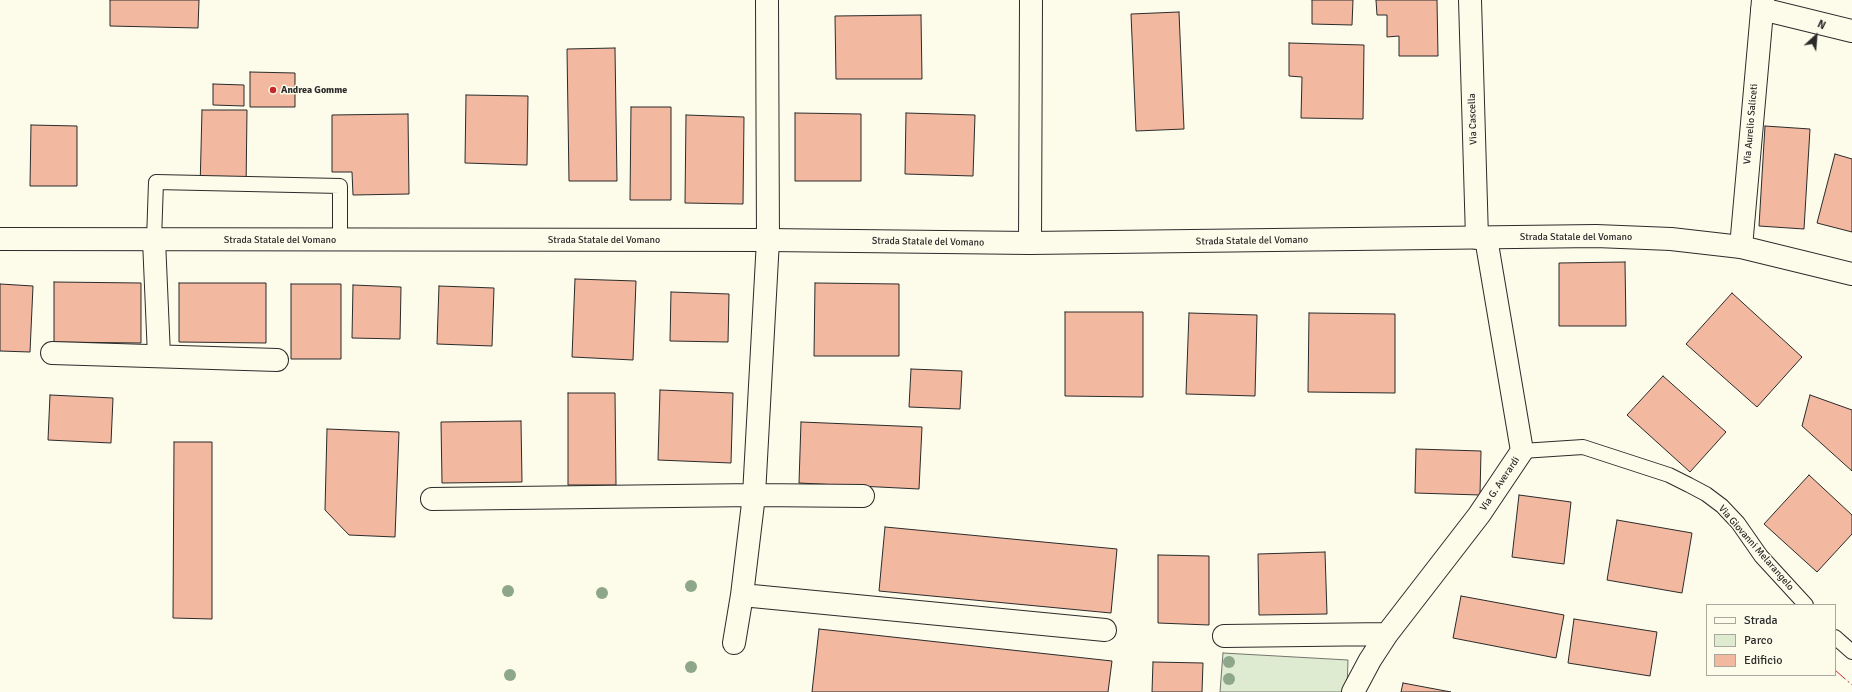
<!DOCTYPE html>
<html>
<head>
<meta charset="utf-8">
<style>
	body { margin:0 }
	#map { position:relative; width:1852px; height:692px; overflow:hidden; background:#fdfbea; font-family:Signika,sans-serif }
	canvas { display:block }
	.legend { position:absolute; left:1706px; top:604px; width:130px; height:72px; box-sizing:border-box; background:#fdfbea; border:1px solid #a9a89e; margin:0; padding:5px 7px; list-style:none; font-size:12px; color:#2b2b2b }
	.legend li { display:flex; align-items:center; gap:8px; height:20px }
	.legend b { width:20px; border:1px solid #a9a89e }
	.north { position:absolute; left:1796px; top:16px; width:40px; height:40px; -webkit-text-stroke:3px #fdfbea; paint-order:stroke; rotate:26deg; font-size:11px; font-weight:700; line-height:16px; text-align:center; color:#2b2b2b }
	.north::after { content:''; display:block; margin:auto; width:14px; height:18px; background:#2b2b2b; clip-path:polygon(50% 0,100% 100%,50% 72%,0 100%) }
</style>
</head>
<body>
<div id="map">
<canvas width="1852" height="692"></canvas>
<ul class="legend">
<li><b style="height:5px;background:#fdfbea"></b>Strada</li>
<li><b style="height:11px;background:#deebd1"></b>Parco</li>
<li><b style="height:11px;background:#f2b8a0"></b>Edificio</li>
</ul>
<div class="north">N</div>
</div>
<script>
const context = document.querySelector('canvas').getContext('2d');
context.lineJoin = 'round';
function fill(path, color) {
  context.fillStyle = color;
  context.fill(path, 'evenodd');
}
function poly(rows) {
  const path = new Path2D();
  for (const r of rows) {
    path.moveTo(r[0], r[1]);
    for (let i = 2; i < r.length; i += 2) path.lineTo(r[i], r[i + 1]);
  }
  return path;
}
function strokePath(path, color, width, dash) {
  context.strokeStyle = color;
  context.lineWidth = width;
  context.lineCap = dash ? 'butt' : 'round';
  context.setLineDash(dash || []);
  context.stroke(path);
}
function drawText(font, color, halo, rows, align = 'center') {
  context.font = font + ' Signika,sans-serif';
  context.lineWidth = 3;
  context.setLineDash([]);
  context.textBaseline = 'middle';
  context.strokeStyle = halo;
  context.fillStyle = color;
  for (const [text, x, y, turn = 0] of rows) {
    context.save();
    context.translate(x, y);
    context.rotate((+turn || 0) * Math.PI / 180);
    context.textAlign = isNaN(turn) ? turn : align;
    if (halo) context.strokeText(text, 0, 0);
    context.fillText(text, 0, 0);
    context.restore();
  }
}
const green = poly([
	[1223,653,1348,660,1347,689,1345,692,1220,692,1223,653]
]);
fill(green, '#deebd1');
strokePath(green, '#74746e', 1);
const building = poly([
	[110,0,199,0,198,28,110,26,110,0],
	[1312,0,1353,0,1352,25,1312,24,1312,0],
	[1376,0,1437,0,1438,56,1399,56,1399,36,1387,37,1387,15,1377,15,1376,0],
	[1179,12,1184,129,1136,131,1131,14,1179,12],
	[921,15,922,79,836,79,835,16,921,15],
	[1289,43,1364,45,1363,119,1301,118,1302,77,1289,76,1289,43],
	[615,48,617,181,569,181,567,49,615,48],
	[250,72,295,73,295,107,250,107,250,72],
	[213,84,244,85,244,106,213,105,213,84],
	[466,95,528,96,527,165,465,163,466,95],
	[631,107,671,107,671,200,630,200,631,107],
	[202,110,247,110,246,190,200,189,202,110],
	[795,113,861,114,861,181,795,181,795,113],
	[906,113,975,115,973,176,905,174,906,113],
	[408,114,409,194,353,195,352,172,332,172,332,115,408,114],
	[686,115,744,117,743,204,685,203,686,115],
	[31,125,77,126,77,186,30,186,31,125],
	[1765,126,1810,129,1804,229,1759,226,1765,126],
	[1835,154,1852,159,1852,232,1817,223,1835,154],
	[1625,262,1626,326,1559,326,1559,263,1625,262],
	[575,279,636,281,633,360,572,357,575,279],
	[54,282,141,283,141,343,54,342,54,282],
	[179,283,266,283,266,343,179,342,179,283],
	[815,283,899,284,899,356,814,356,815,283],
	[0,284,33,286,30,352,0,351,0,284],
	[291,284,341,284,341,359,291,359,291,284],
	[353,285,401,287,400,339,352,338,353,285],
	[439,286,494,288,492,346,437,344,439,286],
	[671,292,729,294,728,342,670,341,671,292],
	[1732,293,1802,357,1757,407,1686,344,1732,293],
	[1065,312,1143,312,1143,397,1065,396,1065,312],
	[1189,313,1257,315,1255,396,1186,394,1189,313],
	[1309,313,1395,314,1395,393,1308,392,1309,313],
	[911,369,962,371,960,409,909,407,911,369],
	[1663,376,1726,432,1690,472,1627,415,1663,376],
	[660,390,733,393,731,463,658,460,660,390],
	[568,393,615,393,616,485,568,485,568,393],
	[50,395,113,398,111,443,48,440,50,395],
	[1810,395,1852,410,1852,471,1802,426,1810,395],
	[521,421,522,482,442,483,441,422,521,421],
	[801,422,922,427,919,489,799,483,801,422],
	[327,429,399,432,395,537,349,535,325,510,327,429],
	[174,442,212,442,212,619,173,618,174,442],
	[1416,449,1481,451,1480,495,1415,493,1416,449],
	[1809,475,1852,515,1852,534,1817,572,1764,524,1809,475],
	[1519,495,1571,502,1564,564,1512,557,1519,495],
	[1617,520,1692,533,1682,593,1607,580,1617,520],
	[885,527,1117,549,1111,613,879,591,885,527],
	[1325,552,1327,614,1259,615,1258,554,1325,552],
	[1158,555,1209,556,1209,625,1158,623,1158,555],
	[1461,596,1564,615,1556,658,1453,638,1461,596],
	[1574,619,1657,632,1650,676,1568,663,1574,619],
	[819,629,1112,661,1108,692,812,692,819,629],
	[1153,662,1203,663,1202,692,1152,692,1153,662],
	[1403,683,1451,692,1401,692,1403,683]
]);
fill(building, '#f2b8a0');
strokePath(building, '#2b2b2b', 1);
const service = poly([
	[154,240,156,182,340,186,340,240],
	[1522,451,1583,447,1669,475,1689,485,1706,494,1722,506,1738,523,1761,556,1806,605],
	[1835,637,1852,652]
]);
const minor = poly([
	[1470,0,1477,238],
	[1762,9,1852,31],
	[154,240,159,356],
	[1030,243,1031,0],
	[1741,247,1763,0],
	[52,353,277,360],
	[432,499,754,495,863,496],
	[742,595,1105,630],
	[1224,636,1387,634],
	[734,643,742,595,754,495,768,240,767,0],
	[1353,692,1370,660,1387,634,1479,515,1522,451,1486,238]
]);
const primary = poly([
	[0,239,768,240,1030,243,1596,236,1671,239,1741,247,1852,274]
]);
strokePath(service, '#2b2b2b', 16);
strokePath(minor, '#2b2b2b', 24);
strokePath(primary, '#2b2b2b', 24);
strokePath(service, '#fdfbea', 14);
strokePath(minor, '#fdfbea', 22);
strokePath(primary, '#fdfbea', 22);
strokePath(poly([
	[1835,670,1852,685]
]), '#c62828', 1, [14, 3, 2, 3]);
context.fillStyle = '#8ea78a';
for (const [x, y] of [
	[691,586],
	[508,591],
	[602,593],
	[1229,662],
	[691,667],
	[510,675],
	[1229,679]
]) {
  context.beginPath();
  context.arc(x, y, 6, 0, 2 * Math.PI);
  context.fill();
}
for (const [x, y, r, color] of [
	[273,90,4,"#c62828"]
]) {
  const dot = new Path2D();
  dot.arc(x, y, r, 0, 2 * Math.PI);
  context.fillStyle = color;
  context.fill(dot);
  strokePath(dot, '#fdfbea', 1.5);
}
drawText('bold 10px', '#2b2b2b', '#fdfbea', [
	["Andrea Gomme",281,90]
], 'left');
drawText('10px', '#2b2b2b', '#fdfbea', [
	["Via Cascella",1473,119,-92],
	["Via Aurelio Saliceti",1751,124,-85],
	["Strada Statale del Vomano",1576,237],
	["Strada Statale del Vomano",280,240],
	["Strada Statale del Vomano",604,240],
	["Strada Statale del Vomano",1252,241,-1],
	["Strada Statale del Vomano",928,242,1],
	["Via G. Averardi",1500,484,-56],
	["Via Giovanni Melarangelo",1756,548,49]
]);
</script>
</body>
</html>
